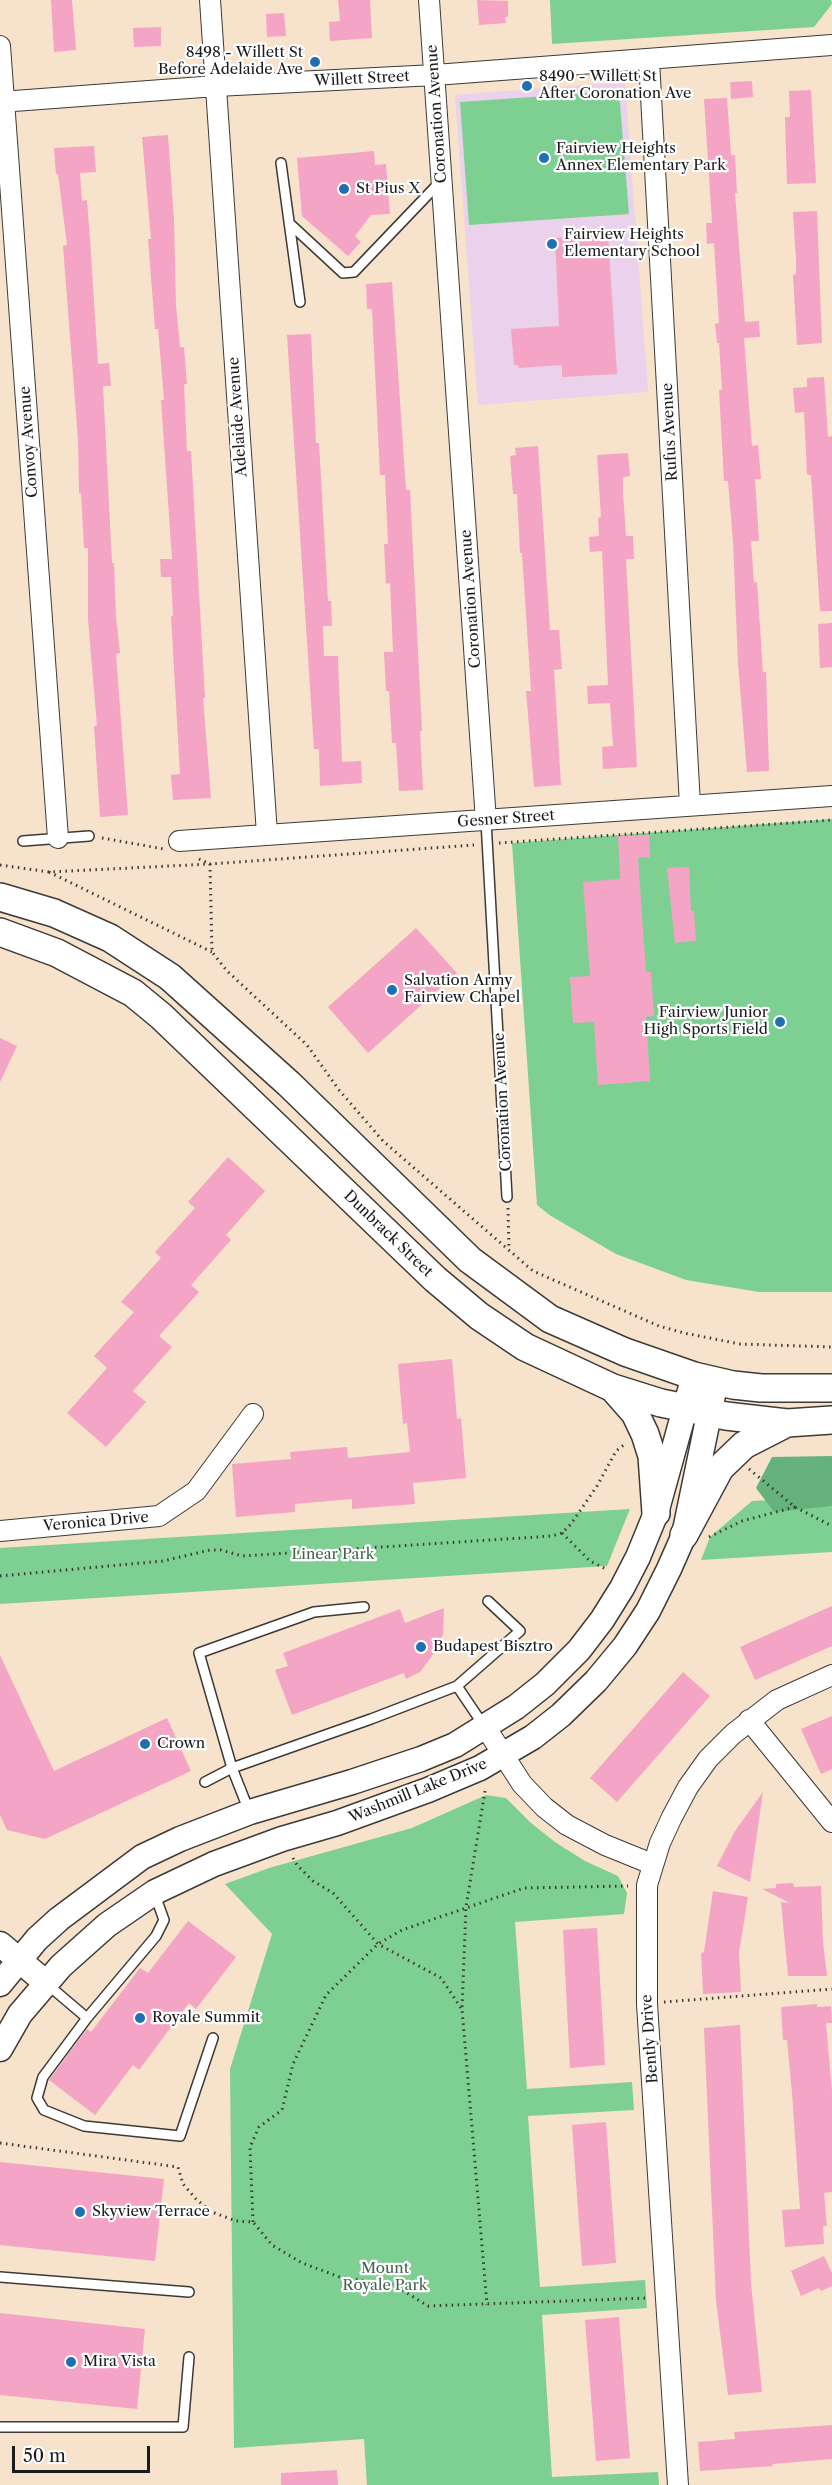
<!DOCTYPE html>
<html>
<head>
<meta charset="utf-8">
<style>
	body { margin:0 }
	#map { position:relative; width:832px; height:2485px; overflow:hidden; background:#f7e2cb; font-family:"Libre Caslon Text",serif }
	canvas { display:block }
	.scale { position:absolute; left:12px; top:2446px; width:138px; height:27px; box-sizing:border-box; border:3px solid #1c1c1c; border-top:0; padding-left:8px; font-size:18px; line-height:21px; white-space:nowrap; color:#1c1c1c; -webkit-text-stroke:4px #fff; paint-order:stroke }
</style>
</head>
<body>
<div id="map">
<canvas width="832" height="2485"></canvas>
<div class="scale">50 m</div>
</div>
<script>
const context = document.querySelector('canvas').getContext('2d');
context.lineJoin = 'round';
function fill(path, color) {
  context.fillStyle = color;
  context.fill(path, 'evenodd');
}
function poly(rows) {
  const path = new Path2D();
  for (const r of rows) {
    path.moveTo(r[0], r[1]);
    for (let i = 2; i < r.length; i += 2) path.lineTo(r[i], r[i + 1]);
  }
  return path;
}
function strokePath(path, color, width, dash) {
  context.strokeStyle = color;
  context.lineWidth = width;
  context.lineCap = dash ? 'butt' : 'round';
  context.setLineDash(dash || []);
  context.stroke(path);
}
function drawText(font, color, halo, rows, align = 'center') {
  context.font = font + ' "Libre Caslon Text",serif';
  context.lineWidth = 4.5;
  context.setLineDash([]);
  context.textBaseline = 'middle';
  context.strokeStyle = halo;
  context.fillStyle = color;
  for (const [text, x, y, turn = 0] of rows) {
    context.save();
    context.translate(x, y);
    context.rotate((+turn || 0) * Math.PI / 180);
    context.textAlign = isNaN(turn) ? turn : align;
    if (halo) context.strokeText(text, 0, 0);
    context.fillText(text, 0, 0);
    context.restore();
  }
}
fill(poly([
	[625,82,648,392,478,405,455,95]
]), '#ead1ec');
fill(poly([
	[550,0,831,0,832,4,814,27,552,44],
	[619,91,629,214,469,225,460,102],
	[832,819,832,1292,759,1292,686,1280,616,1254,551,1216,537,1205,512,843],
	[832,1497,832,1552,701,1560,710,1537,752,1501],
	[630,1509,607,1566,0,1604,0,1548],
	[486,1795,506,1798,531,1823,555,1842,585,1861,618,1876,627,1893,624,1914,515,1922,527,2089,632,2082,634,2110,528,2116,540,2287,645,2280,647,2308,542,2315,552,2477,658,2472,659,2485,367,2485,364,2439,234,2448,230,2069,272,1934,225,1884,269,1868,412,1828]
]), '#7ed092');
fill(poly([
	[832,1456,832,1506,774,1512,756,1488,772,1457]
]), '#66b27c');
fill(poly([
	[51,0,72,0,76,50,54,52],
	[338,0,370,0,372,38,330,41,329,22,340,21],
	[477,0,508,1,508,17,505,17,506,23,479,25],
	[284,13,286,36,267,37,266,14],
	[161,27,161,46,134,47,133,28],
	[752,81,753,97,731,99,730,82],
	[811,90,816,183,787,184,785,117,790,117,789,91],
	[727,98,731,155,735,155,737,193,735,193,745,322,759,321,760,337,744,338,752,446,758,445,761,479,755,479,759,541,751,541,754,583,757,582,763,672,766,672,769,771,747,772,738,664,733,542,728,481,724,481,719,390,722,390,719,343,717,343,715,324,719,323,714,243,707,244,706,223,712,223,704,99],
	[168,135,174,220,176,304,180,347,184,347,187,384,184,384,187,451,191,451,205,698,203,698,211,798,173,800,171,775,180,774,171,616,173,616,171,577,161,577,160,559,172,559,161,400,164,400,158,329,155,329,148,239,151,239,142,137],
	[94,146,96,172,80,173,82,201,87,200,90,239,98,364,109,363,111,386,103,386,112,563,114,563,116,617,120,653,116,654,128,815,100,817,94,726,97,726,88,619,88,548,84,548,81,493,79,493,78,440,63,246,67,245,58,174,56,174,54,148],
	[374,151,375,165,386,164,390,214,371,215,355,236,361,242,348,256,302,216,297,158],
	[817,211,822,343,797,345,793,275,796,274,796,260,793,212],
	[608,234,617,374,562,377,562,365,519,368,518,365,514,365,511,329,559,326,555,238],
	[392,282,406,490,410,490,422,731,420,731,423,790,399,791,396,743,392,743,389,691,386,691,384,652,393,652,390,583,386,584,384,544,388,544,385,475,380,475,372,309,367,309,366,284],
	[311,334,316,443,319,443,328,601,331,601,332,626,323,626,324,656,338,656,342,762,361,761,362,783,320,786,319,749,314,749,287,335],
	[824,377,828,437,832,436,832,611,820,611,811,475,807,475,804,412,795,413,793,388,807,387,807,378],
	[538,446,550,630,559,630,562,669,554,670,561,785,534,787,526,691,531,691,522,553,520,553,517,494,513,494,510,456,516,455,515,448],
	[628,453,630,476,623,477,623,493,626,536,633,536,634,559,626,559,637,767,603,769,602,747,613,746,610,703,588,704,587,686,608,685,602,551,590,552,589,537,599,536,598,518,601,517,597,455],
	[832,623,832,667,820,668,818,624],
	[649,835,650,857,638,858,646,972,651,972,654,1016,646,1017,650,1081,598,1085,594,1022,573,1023,570,977,590,976,583,882,620,879,618,836],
	[689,867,691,911,694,911,696,941,675,943,667,868],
	[416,928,457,973,368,1053,328,1007],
	[0,1038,17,1046,0,1082],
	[228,1157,265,1191,226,1235,231,1240,191,1285,199,1292,159,1336,172,1347,133,1391,146,1402,106,1447,67,1413,107,1368,94,1356,134,1312,121,1302,161,1258,155,1252,195,1208,188,1202],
	[452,1359,457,1419,461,1418,466,1478,413,1483,415,1504,352,1509,352,1499,295,1504,295,1512,236,1517,232,1464,291,1459,290,1452,347,1447,348,1458,410,1452,407,1423,403,1424,398,1364],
	[832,1606,832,1646,755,1680,740,1647],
	[444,1608,443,1634,438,1648,420,1672,406,1679,404,1673,292,1715,275,1670,288,1666,283,1653,400,1609,405,1623],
	[0,1655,54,1771,167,1718,191,1771,45,1839,7,1830,0,1815],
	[683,1672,710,1696,617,1802,590,1778],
	[832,1716,832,1769,821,1774,801,1729],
	[763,1792,750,1882,717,1866,735,1831],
	[793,1883,794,1887,821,1886,823,1942,827,1976,788,1976,781,1902,790,1903,762,1889,776,1888,776,1884],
	[713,1891,748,1897,739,1952,741,1992,703,1994,701,1953,704,1952],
	[188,1921,236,1957,196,2009,189,2003,139,2070,133,2065,95,2115,49,2080,87,2029,91,2032,140,1968,148,1973],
	[597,1928,605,2065,570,2068,563,1930],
	[817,2004,817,2007,831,2006,832,2023,826,2023,832,2092,832,2192,824,2193,827,2226,823,2226,824,2244,785,2247,782,2210,800,2209,792,2092,787,2040,783,2040,781,2007],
	[740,2025,751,2283,762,2392,728,2395,716,2301,704,2028],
	[606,2122,616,2263,582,2266,572,2125],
	[0,2162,164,2179,155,2261,0,2245],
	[824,2256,832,2273,832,2286,821,2291,819,2288,801,2296,791,2271],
	[0,2313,145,2329,137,2409,0,2395],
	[619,2317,630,2458,596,2461,585,2320],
	[832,2425,832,2459,772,2464,773,2466,700,2471,698,2442,735,2439,734,2432],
	[337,2470,338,2485,281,2485,281,2473]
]), '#f4a4c5');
const service = poly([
	[281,163,300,302],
	[289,223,343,273,354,272,440,182],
	[486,821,507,1197],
	[23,841,89,836],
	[457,1686,520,1631,488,1601],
	[205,1782,232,1768,199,1653,314,1612,364,1607],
	[249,1811,232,1768,371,1719,457,1686,484,1726],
	[155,1895,164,1920,156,1936,87,2018,43,2077,37,2098,44,2110,84,2126,180,2136,213,2038],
	[47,1984,87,2018],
	[0,2277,189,2292],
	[0,2427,183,2427,189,2357]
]);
const minor = poly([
	[210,0,267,834],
	[429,0,486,821],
	[0,46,58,838],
	[649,60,690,805],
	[0,102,216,86,435,75,832,45],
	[179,841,832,796],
	[0,1531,159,1516,196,1491,253,1414],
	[749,1720,832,1822],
	[486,1728,522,1784,544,1807,567,1825,605,1845,652,1864],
	[678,2485,647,2004,647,1885,660,1843,672,1817,688,1787,708,1759,733,1734,777,1700,832,1675]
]);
const tertiary = poly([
	[0,1944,45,1982],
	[0,1984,37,1939,59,1919,142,1857,180,1839,250,1812,352,1782,421,1759,455,1745,516,1707,545,1684,579,1650,602,1620,622,1588,638,1557,656,1513,694,1376],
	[0,2049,20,2014,61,1966,107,1925,155,1892,214,1864,282,1839,337,1823,428,1790,480,1768,533,1737,561,1715,596,1681,625,1646,648,1611,669,1569,684,1535,716,1381]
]);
const secondary = poly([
	[0,897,54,913,110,938,170,977,289,1084,470,1260,550,1319,625,1352,694,1376,733,1385,761,1388,832,1388],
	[0,932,57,953,133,993,161,1016,435,1279,479,1316,525,1347,613,1388,661,1403,726,1416,787,1423,832,1420],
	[613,1388,635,1413,645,1434,652,1456,656,1513],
	[684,1535,720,1468,744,1445,787,1423]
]);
strokePath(service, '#3d3a36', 12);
strokePath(minor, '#3d3a36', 22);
strokePath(tertiary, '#3d3a36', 27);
strokePath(secondary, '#3d3a36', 30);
strokePath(poly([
	[102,838,164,849],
	[499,843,832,820],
	[199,859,210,864,212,952,227,971,307,1045,339,1090,383,1141,533,1271,659,1326,684,1333,740,1344,832,1347],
	[0,865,49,872,210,864,474,845],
	[49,872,212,952],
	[508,1208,509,1250],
	[749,1469,795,1507,832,1526],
	[562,1533,590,1561,608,1570],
	[709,1537,742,1521,795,1507],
	[0,1576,163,1561,210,1550,221,1550,242,1556,552,1536,562,1533,571,1524,597,1486,616,1451,625,1444],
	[485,1791,466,1907,462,2009,487,2305],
	[293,1858,297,1865,313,1881,333,1893,378,1944,441,1978,461,2008],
	[664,2002,832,1989],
	[0,2143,178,2167,183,2184,196,2199,212,2212,236,2221,253,2222,272,2245,302,2263,340,2277,394,2285,428,2306,648,2298],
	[253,2222,250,2147,259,2127,282,2110,293,2064,326,1995,378,1944,402,1930,524,1888,628,1886]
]), '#3d3a36', 3, [1.5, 4.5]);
strokePath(service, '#fff', 9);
strokePath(minor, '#fff', 20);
strokePath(tertiary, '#fff', 24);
strokePath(secondary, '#fff', 27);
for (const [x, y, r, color] of [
	[315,62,6,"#1f6fb2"],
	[527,86,6,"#1f6fb2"],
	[544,158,6,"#1f6fb2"],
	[344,189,6,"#1f6fb2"],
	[552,244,6,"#1f6fb2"],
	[392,990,6,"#1f6fb2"],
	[780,1022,6,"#1f6fb2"],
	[421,1647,6,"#1f6fb2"],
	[145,1744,6,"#1f6fb2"],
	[140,2018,6,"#1f6fb2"],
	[80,2212,6,"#1f6fb2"],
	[71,2362,6,"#1f6fb2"]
]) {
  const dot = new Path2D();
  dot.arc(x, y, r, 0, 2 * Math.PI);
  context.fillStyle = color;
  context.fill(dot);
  strokePath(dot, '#fff', 2);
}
drawText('15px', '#1c1c1c', '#fff', [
	["8498 - Willett St",303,53,"right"],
	["Before Adelaide Ave",303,70,"right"],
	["8490 - Willett St",539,77],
	["After Coronation Ave",539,94],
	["Fairview Heights",556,149],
	["Annex Elementary Park",556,166],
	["St Pius X",356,189],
	["Fairview Heights",564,235],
	["Elementary School",564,252],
	["Salvation Army",404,981],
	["Fairview Chapel",404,998],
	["Fairview Junior",768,1013,"right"],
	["High Sports Field",768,1030,"right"],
	["Budapest Bisztro",433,1647],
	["Crown",157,1744],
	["Royale Summit",152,2018],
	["Skyview Terrace",92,2212],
	["Mira Vista",83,2362]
], 'left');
drawText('15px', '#1c1c1c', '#fff', [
	["Willett Street",362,79,-3],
	["Coronation Avenue",437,114,-94],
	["Adelaide Avenue",238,417,-94],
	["Rufus Avenue",670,432,-93],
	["Convoy Avenue",29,442,-94],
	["Coronation Avenue",471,599,-94],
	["Gesner Street",506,819,-4],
	["Coronation Avenue",503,1102,-93],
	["Dunbrack Street",388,1234,44],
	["Veronica Drive",96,1522,-5],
	["Washmill Lake Drive",418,1791,-22],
	["Bently Drive",650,2039,-94]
]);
drawText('15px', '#43644b', '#fff', [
	["Linear Park",333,1555],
	["Mount",385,2269],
	["Royale Park",385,2286]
]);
</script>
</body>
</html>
